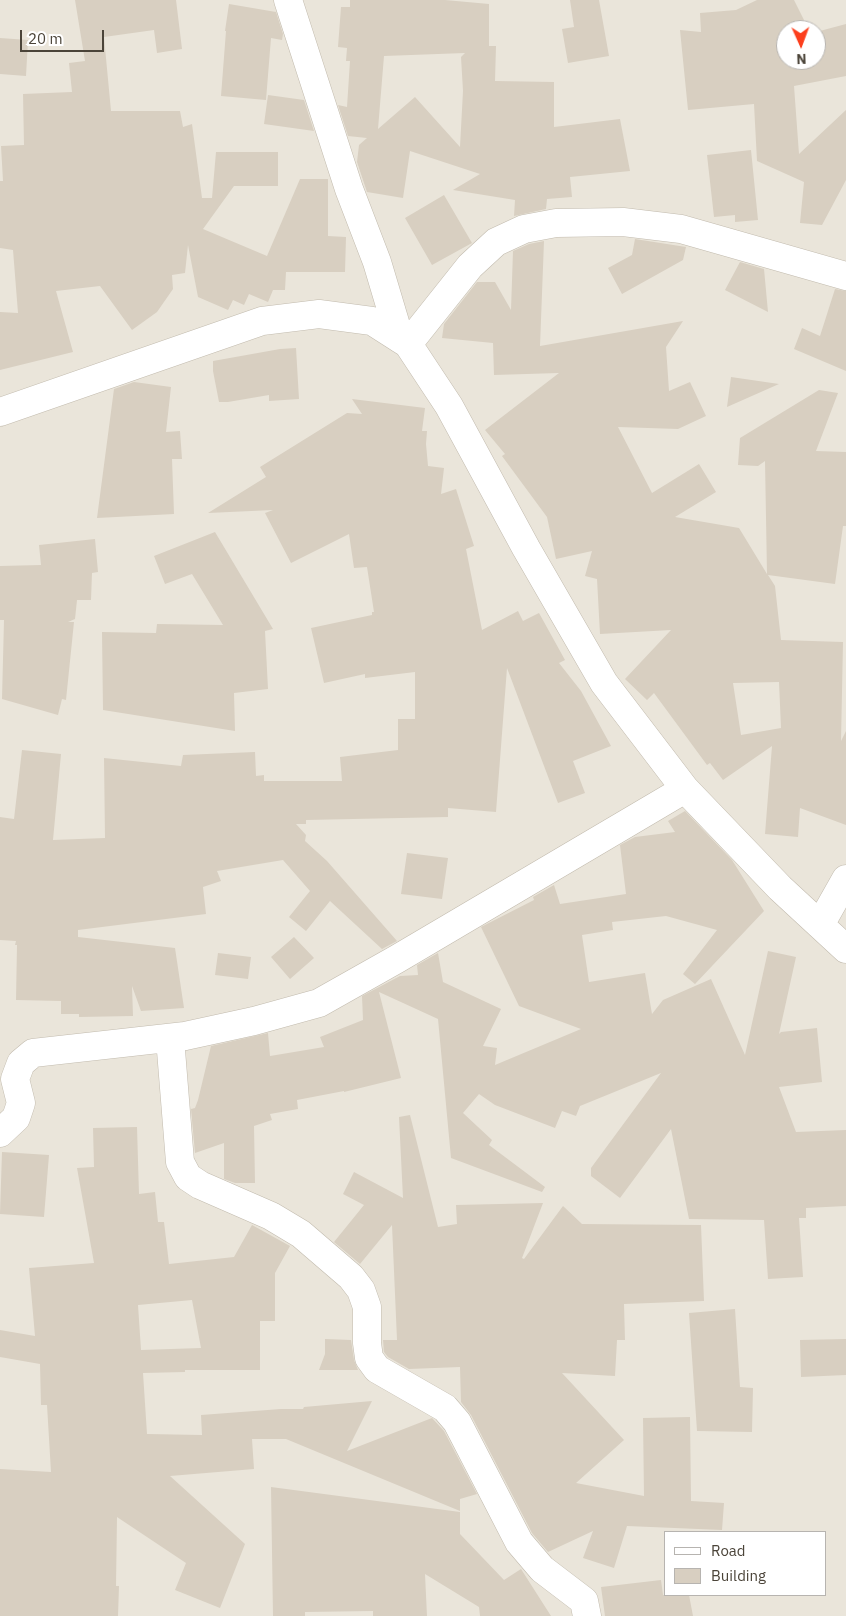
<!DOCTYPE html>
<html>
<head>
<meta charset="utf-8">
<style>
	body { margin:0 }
	#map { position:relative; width:846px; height:1616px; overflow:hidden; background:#f6f3ec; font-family:"IBM Plex Sans",sans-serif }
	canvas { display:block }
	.legend { position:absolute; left:664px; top:1531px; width:162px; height:65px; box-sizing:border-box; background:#fff; border:1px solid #b7b4b0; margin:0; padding:6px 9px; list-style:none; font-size:15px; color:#4b4439 }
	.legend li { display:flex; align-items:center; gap:10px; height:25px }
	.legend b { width:25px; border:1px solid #b7b4b0 }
	.north { position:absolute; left:776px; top:20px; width:50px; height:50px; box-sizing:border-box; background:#fff; border:1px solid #b7b4b0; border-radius:50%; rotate:178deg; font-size:14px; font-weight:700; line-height:20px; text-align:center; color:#4b4439 }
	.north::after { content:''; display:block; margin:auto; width:18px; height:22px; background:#fc3f1d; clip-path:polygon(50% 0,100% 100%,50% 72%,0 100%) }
	.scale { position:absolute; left:20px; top:30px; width:84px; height:22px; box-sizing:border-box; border:2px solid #4b4439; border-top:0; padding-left:6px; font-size:15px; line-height:18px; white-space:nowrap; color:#4b4439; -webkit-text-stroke:4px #fff; paint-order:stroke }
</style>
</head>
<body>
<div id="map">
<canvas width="846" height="1616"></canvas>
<ul class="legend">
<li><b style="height:6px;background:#fff"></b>Road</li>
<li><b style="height:14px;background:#d8cfc1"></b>Building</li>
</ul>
<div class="north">N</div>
<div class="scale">20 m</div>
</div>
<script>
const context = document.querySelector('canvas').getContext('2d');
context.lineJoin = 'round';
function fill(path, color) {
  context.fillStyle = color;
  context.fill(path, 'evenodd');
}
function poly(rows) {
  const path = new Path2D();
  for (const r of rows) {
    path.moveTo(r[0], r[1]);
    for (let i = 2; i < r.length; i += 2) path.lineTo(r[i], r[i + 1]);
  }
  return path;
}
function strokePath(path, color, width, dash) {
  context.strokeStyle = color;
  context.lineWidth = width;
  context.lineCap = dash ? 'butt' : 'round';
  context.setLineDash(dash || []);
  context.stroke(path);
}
fill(poly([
	[0,0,846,0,846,1616,0,1616],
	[786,30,816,30,816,60,786,60],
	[665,1532,825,1532,825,1595,665,1595]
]), '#eae5da');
fill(poly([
	[75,0,176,0,182,49,157,53,154,30,104,37,111,111,180,111,183,127,192,124,202,198,212,198,216,152,278,152,278,186,234,186,203,229,267,256,300,179,328,179,328,236,346,237,345,272,286,272,285,290,273,290,268,302,249,294,244,305,233,300,228,310,198,297,188,245,185,273,172,275,173,289,157,312,132,330,100,286,56,291,73,352,0,370,0,312,18,313,13,250,0,248,0,181,3,181,1,146,24,145,23,94,72,92,69,63,85,61],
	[350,0,445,0,489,4,489,46,496,46,495,81,554,82,554,127,620,119,630,171,570,177,572,197,547,199,546,209,514,216,515,200,453,190,480,174,410,151,403,198,367,192,357,162,359,145,367,138,348,136,338,105,347,107,350,61,346,61,347,48,338,47,341,7,350,7],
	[465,53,461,57,463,91,460,147,415,97,378,129,384,56],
	[570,0,599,0,609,56,568,63,562,29,574,27],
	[757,0,794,0,809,30,786,30,786,60,816,60,816,32,846,24,846,76,794,86,799,154,846,110,846,180,822,225,800,223,804,182,757,161,754,104,688,110,680,30,701,32,700,13,736,10],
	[229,4,276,12,283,34,282,40,271,38,266,100,221,96,226,31,225,31],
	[0,38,28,40,26,76,0,74],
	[268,95,304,100,314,131,264,124],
	[751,150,758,220,735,222,735,215,714,217,707,155],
	[444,195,472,243,432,265,405,218],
	[635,239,686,247,683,260,622,294,608,268,632,255],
	[544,241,540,346,683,321,666,347,669,391,690,382,706,416,678,429,618,427,652,493,699,464,716,492,675,517,739,528,767,574,765,461,758,466,738,465,740,438,819,390,838,393,816,451,846,452,846,526,843,526,835,584,768,575,775,586,781,640,843,642,841,741,846,731,846,825,800,808,798,837,765,834,772,746,723,780,710,763,707,765,654,693,647,700,625,679,671,630,600,634,597,579,585,576,592,551,556,559,547,517,502,456,505,454,485,430,559,373,494,375,493,343,442,338,444,324,477,282,495,282,511,310,513,251,529,244],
	[779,682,781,728,741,735,733,683],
	[740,262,764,269,768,312,725,290],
	[835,289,846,291,846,371,794,349,802,328,820,336],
	[296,348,299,399,269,401,269,395,228,402,219,402,213,371,213,361,280,349],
	[731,377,779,384,727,407],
	[134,382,171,387,166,432,180,431,182,459,172,459,174,514,97,518,114,389],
	[352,399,425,408,422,431,427,431,426,444,428,466,444,468,441,494,456,489,474,546,466,549,482,630,518,611,523,621,539,613,565,660,559,663,581,691,611,746,573,761,585,793,558,803,507,668,496,812,448,808,448,817,306,820,306,824,296,824,306,835,305,841,327,861,397,941,382,949,330,901,306,931,289,917,310,891,283,860,217,871,221,881,203,887,206,914,78,930,78,937,175,948,184,1008,141,1011,132,986,133,1016,79,1017,79,1014,61,1014,61,1001,16,1000,17,945,15,945,16,941,0,940,0,817,14,819,22,750,61,754,53,840,105,838,104,758,181,766,183,755,255,752,256,776,264,775,264,781,342,781,340,757,398,750,398,719,415,719,415,672,365,678,365,674,324,683,311,628,372,615,372,612,374,612,367,567,354,568,349,534,291,563,265,513,273,510,208,513,266,477,260,467,347,413,362,414],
	[215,532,273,629,265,631,268,689,234,693,235,731,103,710,102,632,156,633,157,624,223,625,192,574,165,584,154,556],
	[95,539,98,572,92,573,91,600,77,600,75,619,68,622,74,622,66,700,62,699,58,715,2,699,4,620,0,620,0,566,41,565,39,545],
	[685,811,732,860,764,911,695,984,683,974,717,930,666,916,612,922,613,930,582,935,589,982,645,973,652,1014,663,1000,711,979,745,1055,768,951,796,957,779,1034,781,1032,817,1028,822,1082,779,1087,796,1132,846,1130,846,1206,806,1208,806,1218,799,1218,803,1277,768,1279,764,1220,689,1219,671,1129,620,1198,591,1176,591,1168,661,1073,580,1106,576,1116,562,1111,555,1128,495,1105,479,1094,463,1113,492,1140,489,1145,545,1187,542,1192,451,1158,438,1019,379,992,401,1078,344,1092,344,1091,297,1100,298,1109,270,1114,272,1120,254,1126,255,1183,235,1183,224,1179,224,1143,195,1153,191,1109,195,1108,198,1100,211,1046,268,1033,270,1056,324,1047,320,1037,363,1020,362,996,400,976,418,975,417,965,438,953,443,982,501,1009,483,1046,497,1048,495,1065,581,1029,519,1006,481,927,534,900,533,897,554,885,560,904,626,894,620,845,635,837,675,832,668,821],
	[407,853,448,858,442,899,401,894],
	[294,937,314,958,290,979,271,957],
	[218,953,251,957,248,979,215,975],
	[410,1115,438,1227,457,1224,456,1205,543,1203,522,1258,524,1259,563,1206,582,1224,701,1225,704,1301,624,1304,625,1340,617,1340,615,1376,562,1373,624,1440,576,1483,644,1496,643,1418,690,1417,691,1501,724,1503,722,1530,627,1526,614,1568,583,1558,593,1531,548,1552,532,1533,471,1415,461,1402,460,1367,409,1369,388,1357,384,1352,383,1340,397,1340,392,1225,360,1264,334,1242,364,1205,343,1194,354,1172,403,1198,399,1117],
	[137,1127,139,1194,155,1192,158,1222,164,1222,169,1264,234,1257,252,1225,290,1246,275,1273,275,1321,260,1321,260,1370,185,1370,185,1372,143,1373,147,1434,202,1435,201,1415,281,1409,303,1409,304,1407,372,1401,347,1451,432,1418,444,1431,477,1494,460,1499,460,1511,286,1439,252,1439,254,1469,170,1476,245,1544,220,1608,175,1590,186,1563,117,1517,116,1586,119,1586,118,1616,0,1616,0,1469,51,1472,47,1405,41,1405,40,1364,0,1357,0,1330,35,1336,29,1268,94,1263,77,1168,94,1167,93,1128],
	[192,1300,201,1348,141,1350,138,1305],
	[2,1152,49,1155,44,1217,0,1214],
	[735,1309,740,1387,753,1388,752,1432,697,1431,689,1313],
	[325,1339,351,1340,354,1360,358,1370,319,1370,325,1354],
	[846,1339,846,1375,801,1377,800,1340],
	[271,1487,460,1512,460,1534,504,1580,521,1569,551,1616,480,1616,479,1607,425,1574,427,1616,373,1616,373,1611,305,1612,305,1616,273,1616],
	[661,1580,663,1595,689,1595,693,1616,605,1616,601,1587]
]), '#d8cfc1');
const minor = poly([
	[288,0,349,189,377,262,400,339],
	[408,344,470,266,496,242,524,229,556,223,623,222,681,229,846,276],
	[0,412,262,321,319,314,372,321,408,344,449,406,526,548,604,683,685,789,780,888,846,949],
	[820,925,846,879],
	[170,1038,180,1162,188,1177,200,1185,271,1216,301,1234,351,1277,361,1290,367,1307,367,1343,369,1358,377,1369,445,1408,457,1422,519,1542,542,1569,584,1601,587,1616],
	[0,1133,16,1118,21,1103,15,1079,21,1063,33,1053,185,1036,254,1021,319,1003,397,959,685,789]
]);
strokePath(minor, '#c2bbae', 29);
strokePath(minor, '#fff', 28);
</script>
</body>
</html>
